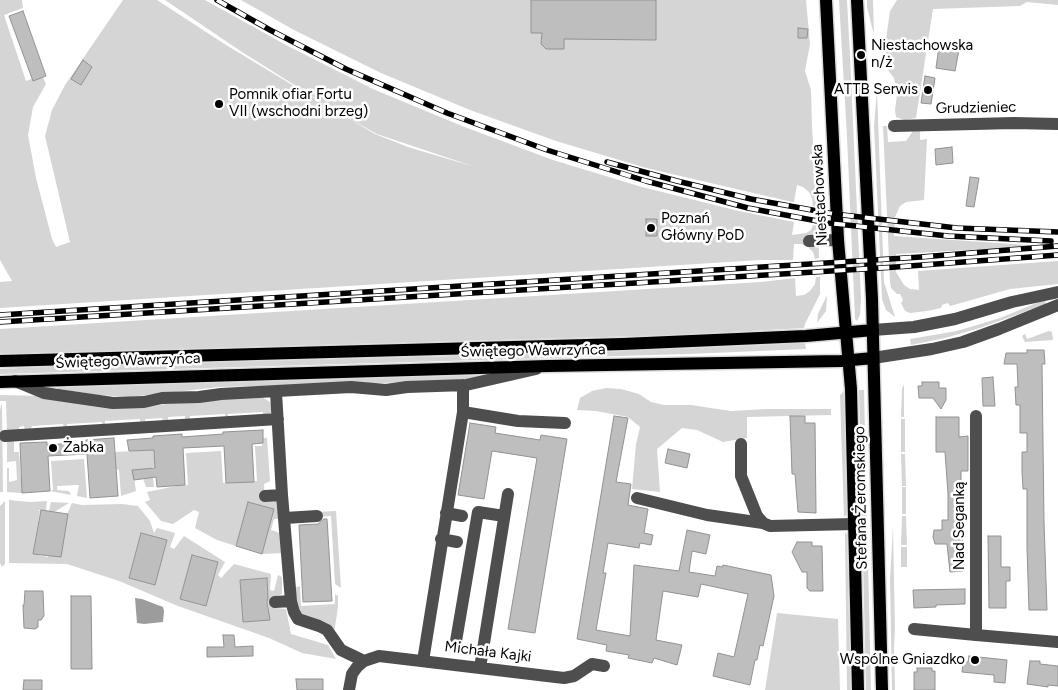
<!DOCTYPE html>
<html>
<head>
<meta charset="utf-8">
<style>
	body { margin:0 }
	canvas { display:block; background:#fff }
</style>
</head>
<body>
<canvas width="1058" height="690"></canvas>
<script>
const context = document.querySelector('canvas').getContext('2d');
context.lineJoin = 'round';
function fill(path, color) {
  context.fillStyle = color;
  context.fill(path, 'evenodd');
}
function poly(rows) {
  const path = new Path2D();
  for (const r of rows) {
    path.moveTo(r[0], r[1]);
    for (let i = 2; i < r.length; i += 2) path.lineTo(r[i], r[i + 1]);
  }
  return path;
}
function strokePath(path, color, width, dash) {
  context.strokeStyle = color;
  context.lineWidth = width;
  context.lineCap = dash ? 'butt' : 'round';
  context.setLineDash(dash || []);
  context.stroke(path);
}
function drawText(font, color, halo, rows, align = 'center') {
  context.font = font + ' Figtree,sans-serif';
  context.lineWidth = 5;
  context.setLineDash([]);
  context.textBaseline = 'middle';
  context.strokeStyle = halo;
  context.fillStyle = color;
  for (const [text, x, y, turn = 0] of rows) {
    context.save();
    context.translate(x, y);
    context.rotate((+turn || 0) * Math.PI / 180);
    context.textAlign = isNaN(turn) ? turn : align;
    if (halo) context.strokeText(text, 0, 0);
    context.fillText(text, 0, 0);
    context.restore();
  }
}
fill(poly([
	[0,0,22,0,23,8,4,15,26,81,42,75,46,84,33,107,28,135,36,178,52,239,56,247,70,242,45,136,52,110,65,85,123,0,157,0,226,45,334,110,242,52,165,0,205,0,286,45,373,89,462,126,553,160,642,187,739,211,794,222,792,235,806,233,811,230,813,225,818,226,819,258,815,259,813,252,808,247,801,244,794,244,793,260,760,260,0,308,0,282,12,281,0,260],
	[346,117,377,134,475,167,408,147,375,134],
	[241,0,580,0,531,0,531,33,542,33,541,44,546,49,563,49,564,34,580,39,656,40,656,0,806,0,810,44,805,71,811,90,812,127,817,206,813,206,812,198,809,192,803,187,797,185,794,202,792,202,646,168,556,141,470,110,381,73,294,30],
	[839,0,847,0,850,56,861,299,860,315,857,321,855,319,847,137],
	[867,0,873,0,874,35,867,7],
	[897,0,1058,0,1058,5,1027,2,1020,6,933,9,916,118,904,120,896,117,895,110,897,95,894,78,888,70,886,60,886,39,890,11],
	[877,91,884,282,895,317,886,310,882,299,874,126],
	[883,126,887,126,888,142,906,141,913,131,920,130,920,140,927,139,924,200,906,202,900,206,895,217,894,236,1043,246,896,254,896,272,904,285,910,289,919,290,918,271,1058,261,1058,284,1010,289,950,306,948,303,942,305,941,308,927,311,910,313,905,311,901,303,903,300,900,294,897,294,891,288,890,282],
	[816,277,820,277,820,294,805,324,804,328,677,335,0,354,0,329,761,282,795,278,796,296,804,295,810,291,815,284],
	[827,295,826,311,817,323,818,314],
	[1045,301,1046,304,980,328,945,338,911,345,910,339,957,331,1000,318,1039,302],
	[1049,331,1052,332,1053,340,1025,342,1022,336,1025,334,1027,339],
	[805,343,806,349,688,354,0,374,0,369,58,366,577,353],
	[487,375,459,381,220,387,129,397,99,395,58,389,58,386],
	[904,385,904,417,901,417,902,388],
	[606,388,621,389,639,394,651,402,664,405,691,405,731,411,767,409,831,409,831,415,747,417,747,438,723,442,697,430,682,428,657,449,660,492,632,489,636,444,640,427,628,417,596,411,577,410,580,398,592,391],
	[859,390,864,390,871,690,866,690],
	[844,391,847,514,844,517,840,395],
	[0,395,45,396,146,407,200,399,262,397,270,402,272,408,271,413,263,415,263,412,228,414,228,417,225,418,225,414,190,416,190,420,185,420,185,416,168,417,168,421,163,421,162,418,145,419,145,423,140,423,140,419,105,421,105,425,102,425,102,422,67,424,67,427,64,428,63,424,32,426,31,430,25,430,24,426,19,427,19,430,7,431,6,401,0,401],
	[1,405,2,405,3,492,0,492,0,411],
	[901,419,905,419,905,452,901,452],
	[263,438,267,438,270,481,264,484,265,502,278,501,281,519,274,519,271,530,283,534,284,553,262,554,274,509,248,502,236,546,217,540,195,528,199,512,194,510,173,524,161,521,145,502,150,500,147,492,176,486,188,485,186,453,221,451,223,483,257,481,255,446,262,446],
	[7,440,14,440,14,452,19,452,22,493,7,492,7,468,9,468,9,482,17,480,16,461,7,462],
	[154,450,155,467,152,467,154,487,146,487,140,469,133,470,136,491,121,496,119,470,116,469,115,452],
	[901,454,905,454,906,486,902,486],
	[84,459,87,498,77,496,79,485,57,486,57,490,69,491,71,495,50,491,53,490,51,461],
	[902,487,906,487,906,514,902,514],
	[9,500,30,502,47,501,46,510,38,510,40,511,33,554,48,557,72,503,82,505,122,504,138,506,150,521,154,533,157,528,175,533,170,547,174,549,184,536,225,562,218,575,221,578,234,564,271,574,270,590,274,591,278,575,282,577,282,594,275,597,276,608,286,609,291,634,328,645,336,659,302,653,269,638,178,606,119,581,67,564,9,563],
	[141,533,167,541,155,585,129,578],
	[192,555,218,562,206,606,180,599],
	[267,578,269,620,243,622,240,580],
	[5,501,5,563,4,566,3,565,2,567,0,563,0,506],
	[51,502,69,503,54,512,49,511],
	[336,511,341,588,335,584,331,516,317,517,317,512],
	[902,516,906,516,907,545,901,545],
	[893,527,895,629,894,647,895,690,892,690,890,579],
	[845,532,847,535,851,690,847,690],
	[901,547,907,547,907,567,901,567],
	[300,586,301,606,335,604,335,594,338,596,338,607,334,633,305,617,300,611,294,588],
	[777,613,838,619,840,690,765,690]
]), '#d5d5d5');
fill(poly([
	[135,598,142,599,163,607,164,611,163,622,144,624,137,623]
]), '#9c9c9c');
const building = poly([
	[531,0,656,0,656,40,564,39,564,49,546,49,541,44,542,33,531,33,531,0],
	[23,11,46,76,33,81,9,16,23,11],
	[798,28,808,29,807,38,798,38,798,28],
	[939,46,959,50,955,71,936,68,939,46],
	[83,60,92,67,81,85,71,79,83,60],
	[925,76,935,78,931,104,921,103,925,76],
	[952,147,953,163,936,165,935,149,952,147],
	[970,177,979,178,974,207,966,206,970,177],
	[646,219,657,219,657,236,646,236,646,219],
	[1027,350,1044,350,1045,364,1042,364,1044,522,1047,610,1029,610,1027,548,1027,489,1023,489,1022,471,1022,452,1027,452,1027,433,1020,433,1020,405,1016,405,1015,387,1018,387,1017,364,1004,364,1006,353,1027,353,1027,350],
	[993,377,995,406,983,406,982,378,993,377],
	[922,382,939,382,939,388,946,388,946,400,941,409,933,398,919,398,918,386,922,386,922,382],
	[614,416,628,418,616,482,631,484,628,505,648,509,644,533,653,535,651,545,640,543,639,548,608,543,603,573,606,573,596,630,630,636,634,565,679,571,687,530,710,535,706,554,692,551,689,572,715,576,717,566,722,567,723,565,771,575,774,596,763,646,760,645,757,660,755,660,750,685,713,676,718,653,734,657,748,594,701,584,698,597,663,591,656,640,682,645,677,665,654,658,652,663,628,658,629,655,606,651,607,645,577,639,614,416],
	[790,416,805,416,805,423,815,423,816,513,798,512,795,474,792,474,790,416],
	[936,417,959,417,959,437,968,436,968,471,961,471,961,520,962,520,963,571,950,572,947,544,935,544,933,537,934,530,942,530,942,520,948,520,948,494,945,452,936,452,936,417],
	[470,423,496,427,495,433,540,440,541,435,567,439,535,633,508,629,537,458,492,451,484,499,458,495,470,423],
	[263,430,263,443,252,444,254,482,226,483,224,446,183,448,185,485,157,487,156,477,134,480,132,470,155,468,154,450,129,451,127,440,153,438,153,436,182,434,182,437,223,434,223,432,263,430],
	[114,438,118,496,90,498,87,454,48,456,50,491,22,493,20,443,47,442,47,445,86,442,86,440,114,438],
	[668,449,690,454,687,468,665,463,668,449],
	[248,502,274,509,262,554,236,546,248,502],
	[41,510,68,514,61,557,33,554,41,510],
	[324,519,327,519,332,601,303,602,299,525,318,524,324,519],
	[141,533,167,540,155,585,129,578,141,533],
	[988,536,1001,536,1001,567,1010,567,1010,581,1006,581,1006,608,989,608,988,536],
	[797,542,812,542,812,546,822,546,823,591,810,591,807,588,807,572,802,572,792,552,797,542],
	[192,555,218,562,206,606,180,599,192,555],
	[267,578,268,598,267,602,270,620,243,622,240,580,267,578],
	[965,589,965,604,936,605,936,607,914,608,913,590,965,589],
	[25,591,43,591,44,616,41,620,38,620,38,627,35,629,24,628,23,605,24,605,25,591],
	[71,596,91,596,92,669,71,669,71,596],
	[223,635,234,635,235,647,253,646,253,656,207,657,207,647,224,647,223,635],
	[969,656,1007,660,1005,683,994,682,994,675,962,672,963,662,968,662,969,656],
	[1030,661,1040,661,1040,664,1058,666,1058,686,1048,685,1048,687,1027,684,1030,661],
	[917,668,932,668,932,671,935,671,935,690,914,690,914,672,917,672,917,668],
	[296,679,323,679,323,690,297,690,296,679],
	[24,680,42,680,42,690,23,690,24,680]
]);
fill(building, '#bebebe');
strokePath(building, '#929292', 1);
const major = poly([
	[826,0,838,240,851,389,858,690],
	[857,0,872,299,882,690],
	[0,361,623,344,806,336,873,330],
	[0,382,548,366,841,361,873,358]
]);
strokePath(major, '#dbdbdb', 15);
strokePath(poly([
	[894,126,1014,123,1058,124],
	[809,241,838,240],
	[873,330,914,327,955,319,1012,302,1058,292],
	[873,358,932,349,963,342,999,329,1058,305],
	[15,381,44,393,113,403,144,402,162,398,199,397,221,394,351,387,386,390,407,387,466,385,536,369],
	[276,392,282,495,291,601,294,612,298,619,319,626,327,630,341,650,364,661],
	[463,412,518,421,565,423],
	[976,416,976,635,1058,642],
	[5,436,278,419],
	[741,444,741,476,757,516,763,523],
	[265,496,282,495],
	[637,498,707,515,763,523,770,526,854,524],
	[446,513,462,516],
	[285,518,317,516],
	[441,539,457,542],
	[275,602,291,601],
	[914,629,976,635],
	[456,641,478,512,504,516],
	[423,661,463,412,463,385],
	[480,668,508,494],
	[349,690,352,674,357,667,364,661,379,656,564,678,574,676,592,664,604,666]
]), '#4e4e4e', 12);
strokePath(major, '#000', 12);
const rail = poly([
	[217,0,270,30,346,69,447,113,547,150,646,181,748,208,828,223,948,236,1051,241],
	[607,162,677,181,751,199,834,214,957,228,1058,232],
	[0,315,921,257,1058,246],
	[0,322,896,267,1058,255]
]);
strokePath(rail, '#000', 5.5);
strokePath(rail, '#fff', 4, [11]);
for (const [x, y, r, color] of [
	[861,55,5,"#000"],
	[928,90,5,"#000"],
	[219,104,5,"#000"],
	[651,228,5,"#000"],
	[53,448,5,"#000"],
	[975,660,5,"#000"]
]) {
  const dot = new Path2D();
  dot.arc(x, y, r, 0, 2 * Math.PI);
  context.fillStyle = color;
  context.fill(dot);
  strokePath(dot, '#fff', 2);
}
drawText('15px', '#000', '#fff', [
	["Niestachowska",871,46],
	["n/ż",871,63],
	["ATTB Serwis",918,90,"right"],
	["Pomnik ofiar Fortu",229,95],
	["VII (wschodni brzeg)",229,112],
	["Poznań",661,219],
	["Główny PoD",661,236],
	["Żabka",63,448],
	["Wspólne Gniazdko",965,660,"right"]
], 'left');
drawText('15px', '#000', '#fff', [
	["Grudzieniec",976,108,-1],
	["Niestachowska",820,195,-93],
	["Świętego Wawrzyńca",533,351,-1],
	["Świętego Wawrzyńca",128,361,-2],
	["Stefana Żeromskiego",861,498,-91],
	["Nad Seganką",960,526,-90],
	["Michała Kajki",488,652,7]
]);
</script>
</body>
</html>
